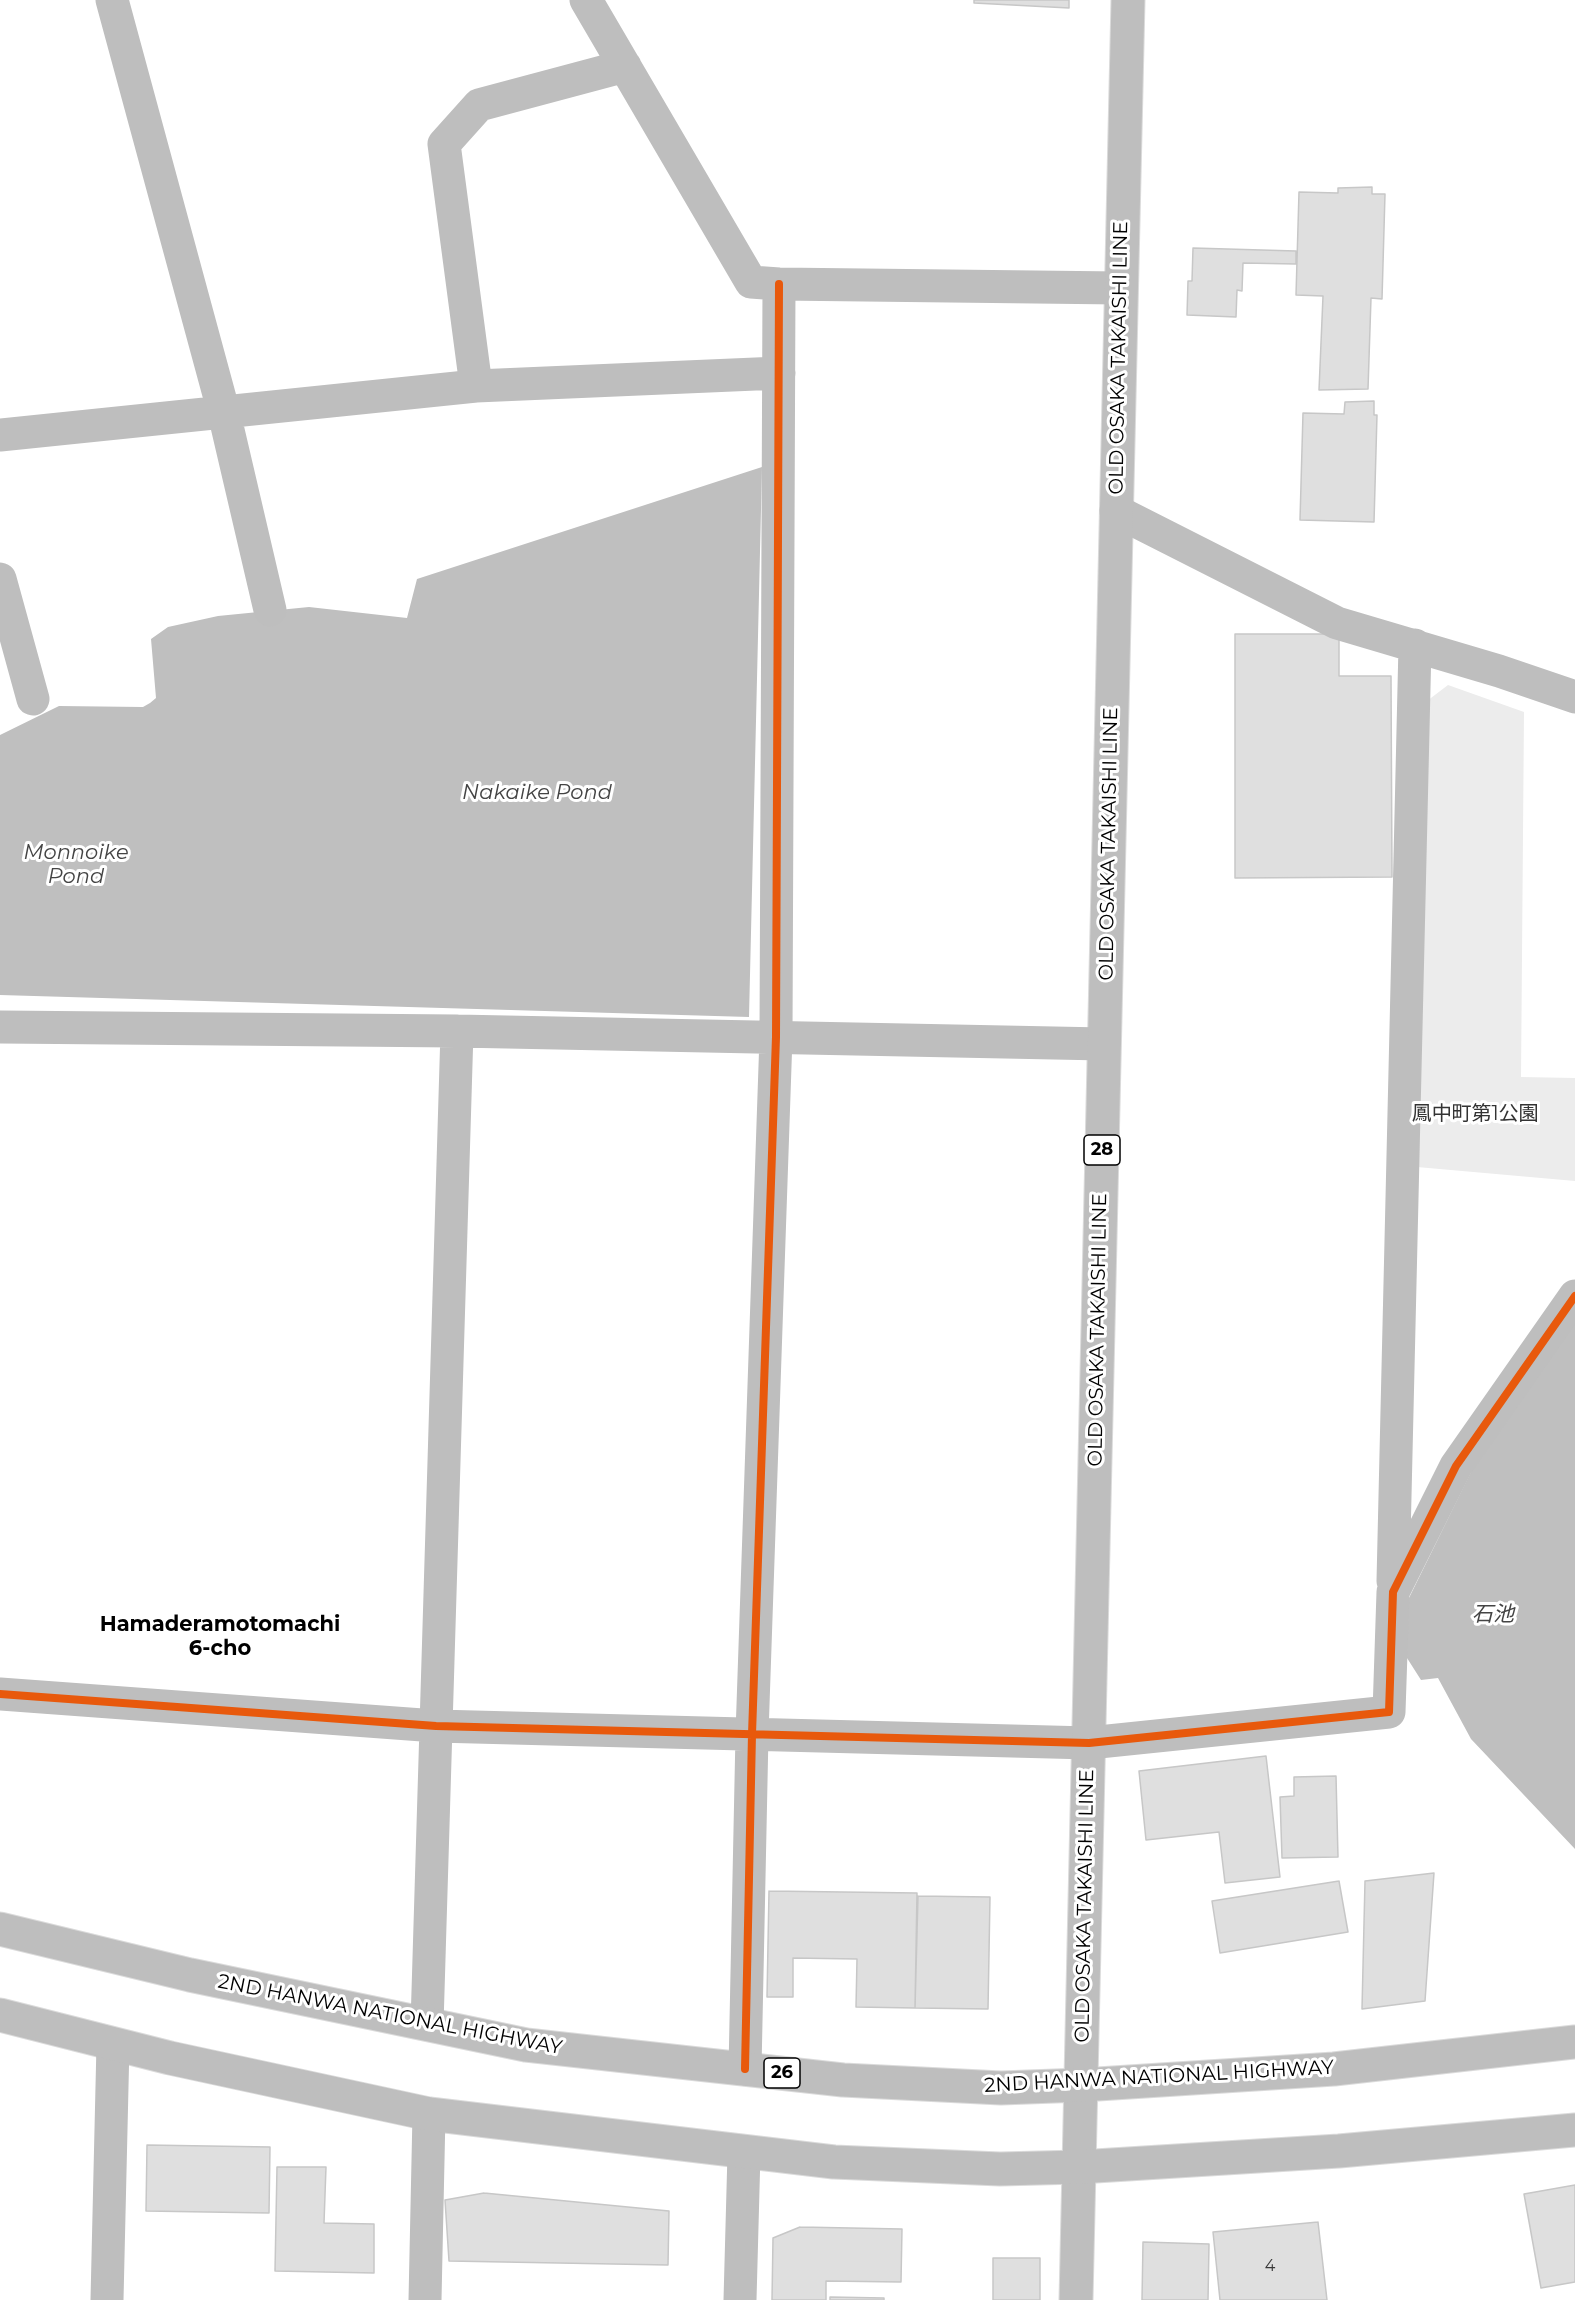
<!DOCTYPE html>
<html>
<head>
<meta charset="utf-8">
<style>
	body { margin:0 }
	canvas { display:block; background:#fff }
</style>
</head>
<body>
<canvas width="1575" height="2300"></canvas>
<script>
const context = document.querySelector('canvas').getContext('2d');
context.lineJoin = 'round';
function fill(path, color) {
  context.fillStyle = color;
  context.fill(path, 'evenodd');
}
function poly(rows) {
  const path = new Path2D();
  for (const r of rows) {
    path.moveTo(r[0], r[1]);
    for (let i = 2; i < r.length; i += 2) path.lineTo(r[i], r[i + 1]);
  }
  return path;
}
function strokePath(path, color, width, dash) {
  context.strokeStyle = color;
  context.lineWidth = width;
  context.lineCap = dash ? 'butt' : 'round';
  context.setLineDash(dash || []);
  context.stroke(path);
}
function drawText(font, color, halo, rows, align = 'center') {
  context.font = font + ' Montserrat,"Noto Sans JP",sans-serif';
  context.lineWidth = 6;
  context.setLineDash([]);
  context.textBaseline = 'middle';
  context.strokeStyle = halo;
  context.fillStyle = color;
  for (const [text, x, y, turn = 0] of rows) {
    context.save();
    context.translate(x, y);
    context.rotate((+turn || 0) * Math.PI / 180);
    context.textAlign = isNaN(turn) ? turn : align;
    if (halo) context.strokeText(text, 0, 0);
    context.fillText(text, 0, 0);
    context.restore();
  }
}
fill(poly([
	[1448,685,1524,712,1521,1077,1575,1078,1575,1181,1417,1167,1427,701]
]), '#ececec');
fill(poly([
	[762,467,749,1017,0,995,0,735,59,706,143,707,150,703,156,698,151,639,168,627,218,616,309,607,407,618,417,579],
	[1575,1309,1575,1849,1471,1739,1438,1678,1421,1680,1407,1658,1406,1604,1468,1478,1532,1357]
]), '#bfbfbf');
const building = poly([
	[974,0,1069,0,1069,8,974,3,974,0],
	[1372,187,1372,194,1385,194,1382,299,1371,298,1368,389,1319,390,1323,296,1296,295,1299,192,1338,193,1338,188,1372,187],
	[1193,248,1296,251,1296,264,1243,263,1242,291,1237,290,1236,317,1187,315,1188,281,1192,281,1193,248],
	[1374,401,1374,415,1377,415,1374,522,1300,520,1303,413,1344,414,1345,402,1374,401],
	[1235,634,1339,634,1339,676,1391,676,1392,877,1235,878,1235,634],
	[1266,1756,1280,1877,1225,1883,1219,1832,1146,1840,1139,1771,1266,1756],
	[1336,1776,1338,1857,1282,1858,1280,1797,1294,1796,1294,1777,1336,1776],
	[1434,1873,1425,2001,1362,2009,1365,1881,1434,1873],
	[1339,1881,1348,1932,1220,1953,1212,1901,1339,1881],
	[769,1891,917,1893,915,2008,856,2007,857,1959,793,1958,793,1997,767,1997,769,1891],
	[918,1896,990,1897,988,2009,915,2008,918,1896],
	[147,2145,270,2147,269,2213,146,2211,147,2145],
	[277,2167,326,2167,324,2223,374,2224,374,2273,275,2271,277,2167],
	[1575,2185,1575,2282,1541,2288,1524,2194,1575,2185],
	[484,2193,669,2211,668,2265,449,2261,445,2200,484,2193],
	[1318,2222,1327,2300,1220,2300,1213,2232,1318,2222],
	[800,2227,902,2229,901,2282,826,2281,826,2300,772,2300,773,2238,800,2227],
	[1143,2242,1209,2244,1208,2300,1142,2300,1143,2242],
	[993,2258,1040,2258,1040,2300,993,2300,993,2258],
	[830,2297,884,2298,884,2300,830,2300,830,2297]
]);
fill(building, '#dfdfdf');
strokePath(building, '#c7c7c7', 1.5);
const major = poly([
	[1076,2300,1128,0]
]);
const highway = poly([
	[0,1929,190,1975,526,2045,843,2080,1001,2088,1082,2085,1334,2069,1575,2042],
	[0,2015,170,2058,429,2114,834,2162,1000,2169,1079,2167,1339,2151,1575,2130]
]);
strokePath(major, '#dbdbdb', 35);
strokePath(highway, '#dbdbdb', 35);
strokePath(poly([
	[112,0,224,413,270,610],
	[586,0,751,282,779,284,1120,288],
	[476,386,444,144,479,105,625,66],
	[0,435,476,386,779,373],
	[1116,511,1337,623,1499,671,1575,697],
	[0,579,33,699],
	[0,1027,457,1031,1104,1044],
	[1393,1581,1415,645],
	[0,1694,436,1726,1089,1743,1389,1712,1393,1592,1456,1466,1575,1296],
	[427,2024,457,1031],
	[745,2069,752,1734,776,1037,779,284],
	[107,2300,113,2044],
	[425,2300,429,2114],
	[740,2300,744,2153]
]), '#bebebe', 33);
strokePath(major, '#bebebe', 33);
strokePath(highway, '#bebebe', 33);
strokePath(poly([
	[0,1694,436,1726,1089,1743,1389,1712,1393,1592,1456,1466,1575,1296],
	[745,2069,752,1734,776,1037,779,284]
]), '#e8590c', 8);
drawText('16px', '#383838', null, [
	["4",1270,2266]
]);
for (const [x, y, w] of [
	[1102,1150,36],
	[782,2073,36]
]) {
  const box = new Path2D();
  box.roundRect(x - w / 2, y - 15, w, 30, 4.5);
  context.fillStyle = '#fff';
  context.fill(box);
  strokePath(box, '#000', 1.5);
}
drawText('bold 18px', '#000', null, [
	["28",1102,1150],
	["26",782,2073]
]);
drawText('20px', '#000', '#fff', [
	["OLD OSAKA TAKAISHI LINE",1119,358,-89],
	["OLD OSAKA TAKAISHI LINE",1109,844,-89],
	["OLD OSAKA TAKAISHI LINE",1098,1330,-89],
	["OLD OSAKA TAKAISHI LINE",1085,1906,-89],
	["2ND HANWA NATIONAL HIGHWAY",390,2015,11],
	["2ND HANWA NATIONAL HIGHWAY",1159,2077,-3]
]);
drawText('20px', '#333', '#fff', [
	["鳳中町第1公園",1475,1114]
]);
drawText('italic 21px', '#444', '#fff', [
	["Nakaike Pond",537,793],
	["Monnoike",76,853],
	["Pond",76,877],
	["石池",1493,1615]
]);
drawText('bold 21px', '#000', '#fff', [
	["Hamaderamotomachi",220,1625],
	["6-cho",220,1649]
]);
</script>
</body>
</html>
